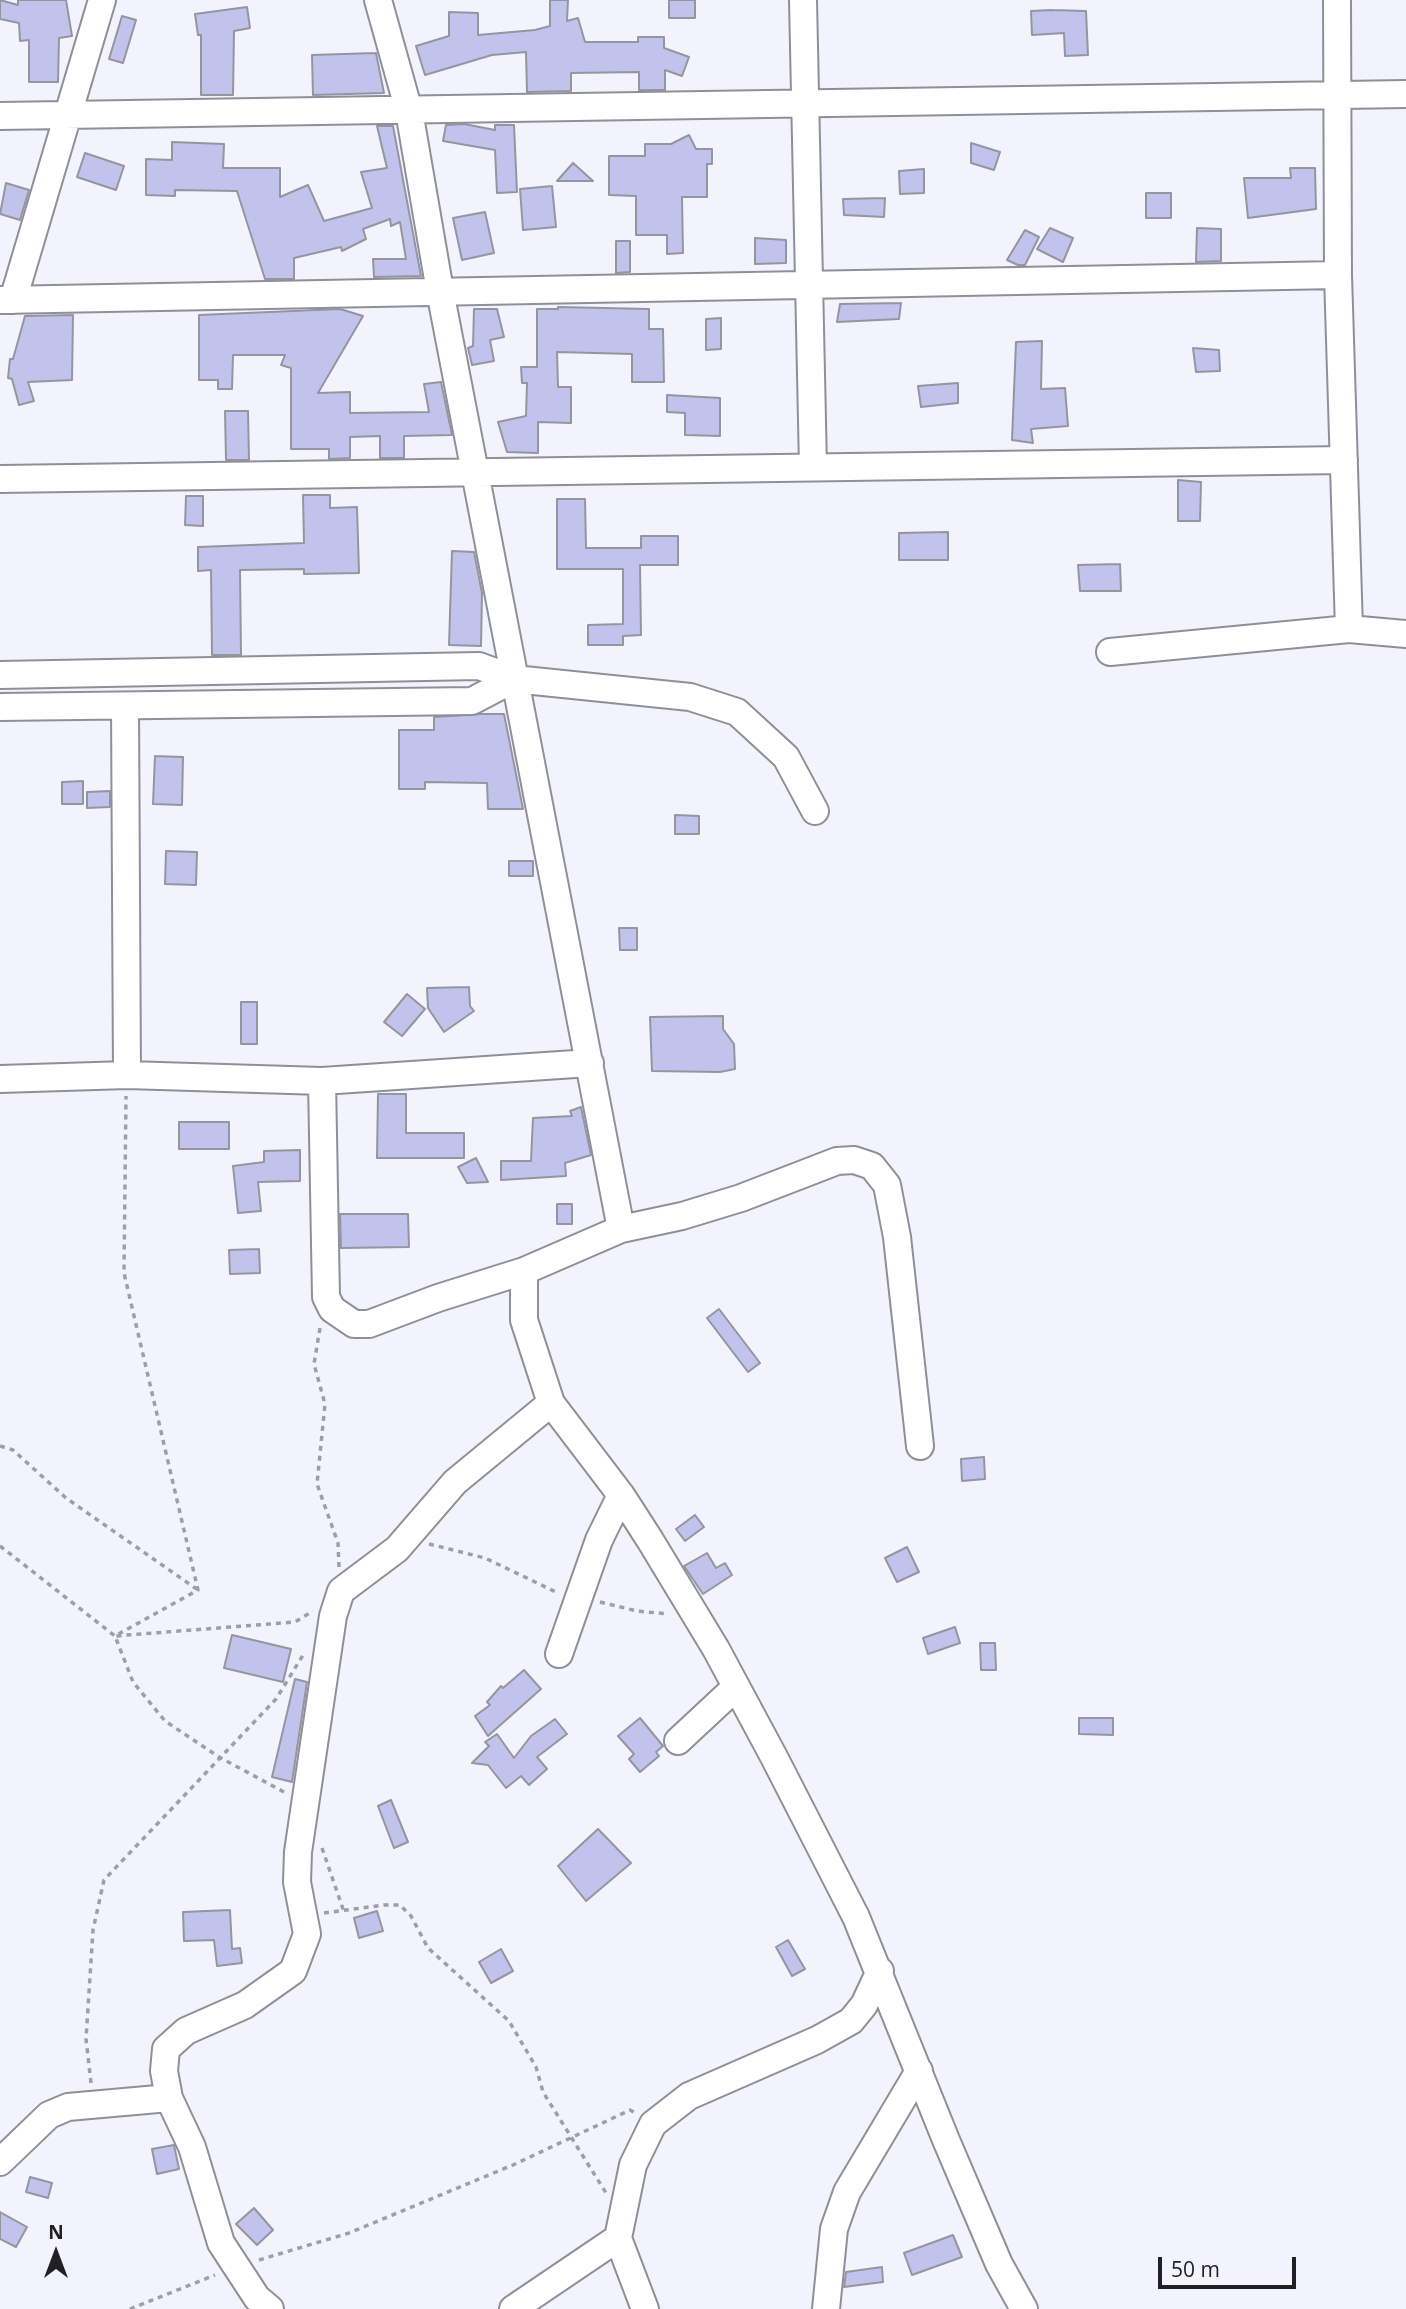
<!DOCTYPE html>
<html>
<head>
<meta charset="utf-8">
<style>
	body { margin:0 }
	#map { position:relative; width:1406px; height:2309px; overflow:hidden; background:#f3f3fd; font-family:"Open Sans",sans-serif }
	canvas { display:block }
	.north { position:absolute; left:21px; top:2218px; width:70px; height:70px; -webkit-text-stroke:5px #f3f3fd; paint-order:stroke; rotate:0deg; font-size:19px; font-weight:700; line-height:28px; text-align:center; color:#212125 }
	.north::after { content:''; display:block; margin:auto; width:24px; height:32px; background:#212125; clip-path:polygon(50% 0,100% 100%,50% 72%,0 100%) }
	.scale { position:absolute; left:1158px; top:2257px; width:138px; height:32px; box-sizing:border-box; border:4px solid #212125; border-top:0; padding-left:9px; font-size:21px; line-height:24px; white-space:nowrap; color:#212125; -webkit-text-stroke:5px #f3f3fd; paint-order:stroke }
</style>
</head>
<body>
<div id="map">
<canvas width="1406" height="2309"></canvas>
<div class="north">N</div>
<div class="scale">50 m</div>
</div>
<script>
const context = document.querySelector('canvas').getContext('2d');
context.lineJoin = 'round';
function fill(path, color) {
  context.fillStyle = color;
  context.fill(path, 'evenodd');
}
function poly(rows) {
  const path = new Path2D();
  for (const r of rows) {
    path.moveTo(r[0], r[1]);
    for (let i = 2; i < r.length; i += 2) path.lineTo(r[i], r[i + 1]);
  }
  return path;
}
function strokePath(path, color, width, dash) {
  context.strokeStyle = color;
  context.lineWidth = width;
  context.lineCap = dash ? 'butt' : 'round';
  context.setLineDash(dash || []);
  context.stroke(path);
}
const building = poly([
	[0,0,18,5,18,0,66,0,72,36,59,38,58,82,29,82,29,40,20,41,19,23,0,19,0,0],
	[550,0,568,0,567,21,578,18,585,42,638,42,638,37,664,37,664,48,689,57,682,76,665,70,665,90,639,90,639,72,571,73,571,91,527,92,526,52,492,55,425,75,416,46,449,36,449,12,478,13,478,35,535,30,550,26,550,0],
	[669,0,695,0,695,18,669,18,669,0],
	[247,7,250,28,234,31,233,95,201,95,201,35,198,35,195,14,247,7],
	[1052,10,1086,11,1088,55,1065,56,1064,33,1032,35,1031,11,1052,10],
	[122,16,136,20,123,63,109,59,122,16],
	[376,53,384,93,313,95,312,55,376,53],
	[464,124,495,130,495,125,514,125,517,192,497,193,495,150,443,141,446,125,464,124],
	[377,126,393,126,421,276,374,277,373,259,406,259,400,222,391,226,390,219,363,229,366,239,342,251,341,247,294,258,294,279,265,279,237,191,175,190,175,196,146,195,146,159,172,160,172,142,224,144,223,168,280,168,280,197,308,185,324,221,372,208,361,172,387,168,377,126],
	[689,135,696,149,712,149,712,164,707,164,707,197,682,197,683,253,667,254,667,235,636,235,636,196,609,195,609,156,645,156,645,144,671,144,689,135],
	[971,143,1000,152,994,170,971,163,971,143],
	[85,153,124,166,116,190,77,177,85,153],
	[573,163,593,181,557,181,573,163],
	[1290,168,1315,168,1316,209,1248,218,1244,178,1291,178,1290,168],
	[924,169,924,193,900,194,899,171,924,169],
	[6,183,29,190,20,220,0,214,6,183],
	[552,186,556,227,523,230,520,189,552,186],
	[1146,193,1171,193,1171,218,1146,218,1146,193],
	[885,198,884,217,844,215,843,199,885,198],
	[485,212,494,253,462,260,453,218,485,212],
	[1050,228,1073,238,1063,262,1037,249,1050,228],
	[1197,228,1221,229,1221,261,1196,262,1197,228],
	[1025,230,1039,237,1025,265,1018,265,1007,260,1025,230],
	[755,238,786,240,786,263,755,264,755,238],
	[616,241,630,241,630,272,616,273,616,241],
	[901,303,899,319,837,322,840,304,901,303],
	[558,307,649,309,649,329,663,329,664,382,632,382,632,354,557,352,558,387,571,387,571,423,538,422,538,453,507,452,498,422,526,416,527,383,522,383,521,367,537,367,537,309,558,309,558,307],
	[340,309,363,316,318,393,350,392,350,413,429,412,424,384,441,382,452,435,404,436,404,458,380,458,380,436,350,437,350,458,329,459,329,449,291,449,291,368,281,365,285,355,233,355,232,389,218,389,218,380,199,380,199,315,340,309],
	[474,309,497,309,504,337,490,340,494,361,472,365,468,348,473,346,474,309],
	[73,315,72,380,28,382,34,401,19,405,12,379,8,378,10,359,13,359,25,316,73,315],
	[721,318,721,349,706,350,706,319,721,318],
	[1042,341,1041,389,1065,388,1068,426,1031,429,1033,443,1012,440,1016,342,1042,341],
	[1193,348,1219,350,1220,371,1196,372,1193,348],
	[958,383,958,403,921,407,918,386,958,383],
	[667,395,720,398,720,436,685,435,685,413,667,412,667,395],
	[225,411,248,411,249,460,226,460,225,411],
	[1178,480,1201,482,1200,521,1178,521,1178,480],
	[303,495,330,495,330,508,357,507,359,573,304,574,304,569,240,570,241,655,212,655,211,570,198,571,198,547,304,543,303,495],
	[186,496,203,496,203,526,185,525,186,496],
	[557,499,585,499,586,548,641,548,641,536,678,536,678,565,640,565,641,635,623,636,623,645,588,645,588,625,623,624,623,569,557,569,557,499],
	[948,532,948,560,899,560,899,533,948,532],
	[452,551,474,552,482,593,481,646,449,645,452,551],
	[1120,564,1121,591,1080,591,1078,565,1120,564],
	[481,714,504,714,523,809,488,809,487,783,425,782,425,789,399,789,399,730,434,730,434,717,481,714],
	[155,756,183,757,182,805,153,804,155,756],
	[83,781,83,804,62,804,62,782,83,781],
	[110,791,110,807,87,808,87,792,110,791],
	[675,815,699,816,699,834,675,834,675,815],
	[166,851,197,852,196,885,165,884,166,851],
	[509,861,533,861,533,876,509,876,509,861],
	[619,928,637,928,637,950,620,950,619,928],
	[469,987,470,1006,474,1011,444,1032,428,1008,427,988,469,987],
	[407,994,425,1009,402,1036,384,1022,407,994],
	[241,1002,257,1002,257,1044,241,1044,241,1002],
	[723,1016,723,1029,734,1044,735,1069,720,1072,652,1071,650,1017,723,1016],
	[378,1094,406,1094,406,1133,464,1133,464,1158,377,1158,378,1094],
	[581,1107,591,1155,565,1163,566,1176,501,1180,501,1161,531,1161,533,1118,572,1116,570,1111,581,1107],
	[179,1122,229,1122,229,1149,179,1149,179,1122],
	[300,1150,300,1181,258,1182,261,1211,238,1213,233,1166,264,1162,264,1151,300,1150],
	[476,1158,488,1182,467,1183,458,1167,476,1158],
	[557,1204,572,1204,572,1224,557,1224,557,1204],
	[340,1214,408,1214,409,1247,341,1248,340,1214],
	[259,1249,260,1273,230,1274,229,1250,259,1249],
	[719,1309,760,1363,748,1372,707,1318,719,1309],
	[984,1457,985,1479,962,1481,961,1459,984,1457],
	[695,1515,704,1527,685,1541,676,1529,695,1515],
	[907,1547,919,1572,897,1582,885,1558,907,1547],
	[707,1553,716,1568,725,1563,732,1575,703,1594,684,1566,707,1553],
	[955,1627,960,1643,928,1654,923,1638,955,1627],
	[232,1635,291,1649,283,1682,224,1668,232,1635],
	[980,1643,995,1643,996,1670,981,1670,980,1643],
	[524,1670,541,1689,488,1736,475,1716,490,1705,487,1702,501,1686,503,1688,524,1670],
	[295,1679,307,1682,292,1782,272,1777,295,1679],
	[640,1718,663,1746,656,1752,659,1756,640,1772,629,1759,634,1754,618,1736,640,1718],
	[1079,1718,1113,1718,1113,1735,1079,1734,1079,1718],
	[555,1719,567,1734,537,1757,547,1769,529,1785,521,1776,506,1788,488,1765,472,1763,489,1746,485,1742,497,1734,514,1758,531,1736,555,1719],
	[391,1800,408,1842,394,1848,378,1806,391,1800],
	[598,1829,631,1863,586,1901,558,1866,598,1829],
	[230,1910,232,1949,240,1948,242,1963,217,1966,214,1940,184,1941,183,1912,230,1910],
	[377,1911,383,1931,359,1938,354,1918,377,1911],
	[788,1940,805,1969,792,1976,776,1947,788,1940],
	[501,1949,513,1971,491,1983,479,1962,501,1949],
	[174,2145,179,2169,157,2174,152,2149,174,2145],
	[30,2177,52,2183,48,2198,26,2192,30,2177],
	[254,2208,273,2230,257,2245,236,2224,254,2208],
	[0,2212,27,2227,16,2247,0,2239,0,2212],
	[953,2235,962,2257,912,2275,904,2253,953,2235],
	[882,2267,883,2282,844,2287,846,2272,882,2267]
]);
fill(building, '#c2c3ec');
strokePath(building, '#94959e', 2);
const minor = poly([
	[378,0,409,111,440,291,621,1229],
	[803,0,813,467],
	[1337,0,1338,275,1349,629],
	[0,116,1406,94],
	[0,300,1338,275],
	[13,300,102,0],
	[0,479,1344,460],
	[1110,652,1349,629,1406,634],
	[0,675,479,666,514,679,690,697,737,712,786,757,815,811],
	[125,706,127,1075],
	[0,707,472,701,514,679],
	[0,1079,127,1075,322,1081,590,1063],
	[322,1081,326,1297,332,1309,354,1324,369,1324,438,1298,524,1271,621,1229,682,1216,741,1198,837,1161,854,1160,872,1166,887,1185,897,1237,920,1446],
	[524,1271,524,1320,551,1403,621,1495,650,1540,716,1649,774,1757,856,1917,946,2140,999,2264,1024,2309],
	[559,1654,599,1540,621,1495],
	[678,1741,736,1687],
	[0,2162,49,2115,68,2107,169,2098],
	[618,2238,645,2309],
	[270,2309,257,2298,221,2243,192,2147,169,2098,164,2071,166,2049,186,2031,245,2005,293,1971,307,1934,297,1882,298,1852,333,1616,341,1591,397,1549,455,1482,551,1403],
	[513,2309,618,2238,633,2165,653,2124,689,2096,817,2040,851,2021,864,2005,880,1971],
	[826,2309,834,2229,847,2192,919,2071]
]);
strokePath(minor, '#8f8f99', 30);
strokePath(poly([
	[320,1328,314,1364,325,1404,317,1484,338,1543,339,1567],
	[0,1446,13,1450,66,1498,198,1590],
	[429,1544,485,1558,558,1593],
	[0,1546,115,1636,198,1590,124,1273,126,1096],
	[600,1602,637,1611,668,1614],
	[284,1792,219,1757,165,1721,133,1682,115,1636,295,1622,313,1611],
	[322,1848,344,1912],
	[324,1913,384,1905,400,1905,411,1916,428,1948,509,2021,536,2067,543,2092,606,2193],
	[91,2083,86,2039,93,1930,104,1880,276,1699,305,1652],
	[259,2260,349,2233,513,2165,630,2110,637,2114],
	[130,2309,215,2275]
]), '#9e9ea5', 3.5, [5, 5]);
strokePath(minor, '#fff', 26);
</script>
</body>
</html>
